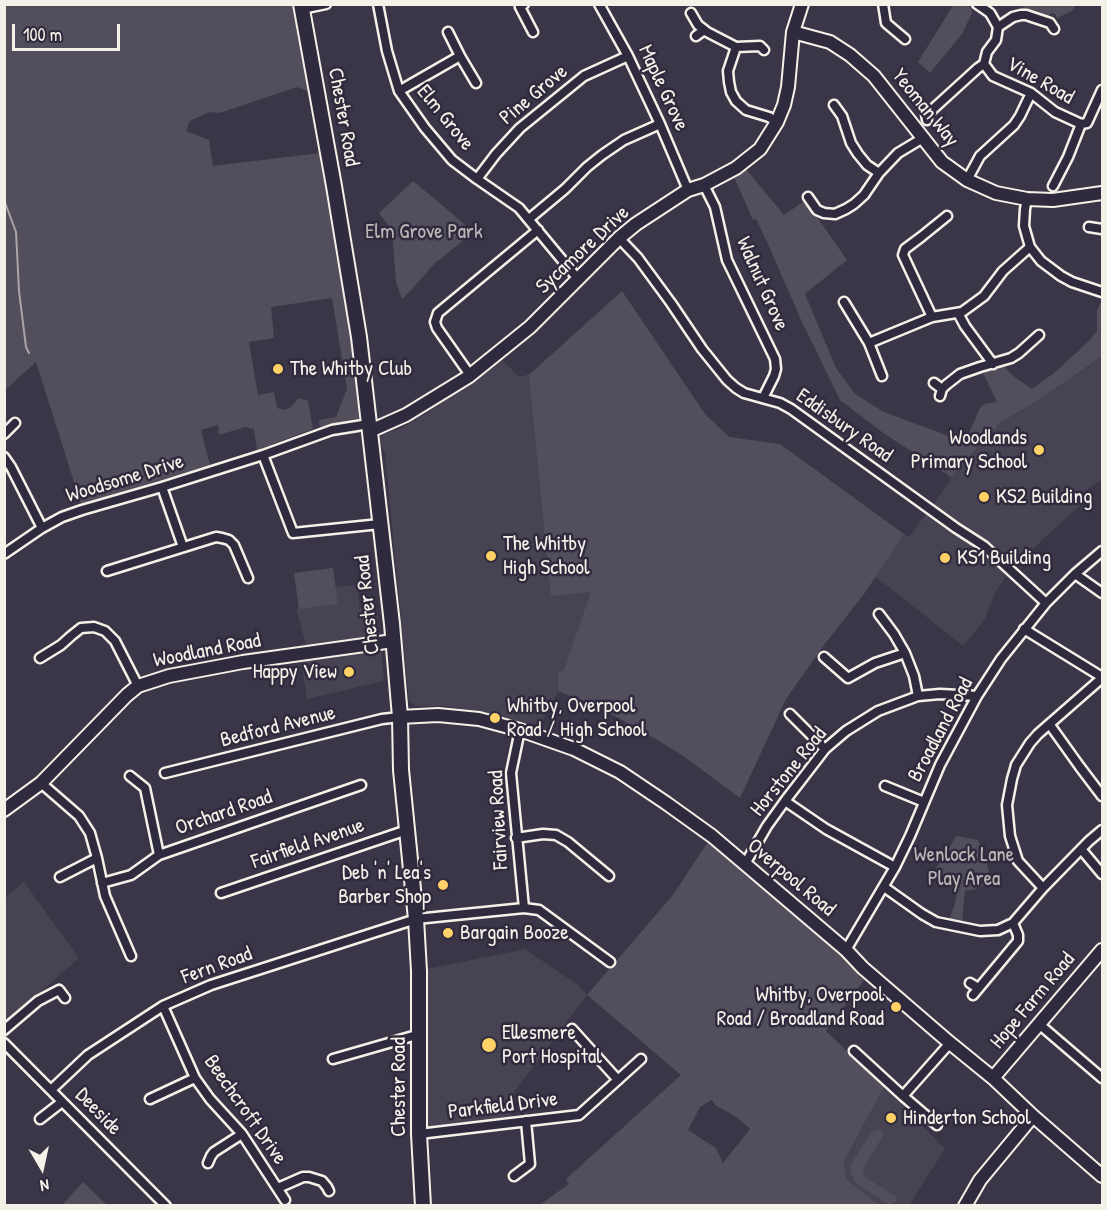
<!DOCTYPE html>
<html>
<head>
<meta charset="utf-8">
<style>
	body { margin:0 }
	#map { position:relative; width:1107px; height:1210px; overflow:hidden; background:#3b3647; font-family:"Patrick Hand",sans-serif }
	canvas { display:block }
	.frame { position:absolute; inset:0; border:6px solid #f4f1e8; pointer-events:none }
	.north { position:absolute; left:12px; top:1138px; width:60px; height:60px; -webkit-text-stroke:4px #2f2a3d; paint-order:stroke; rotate:171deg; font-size:16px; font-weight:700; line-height:24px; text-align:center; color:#f4f1e8 }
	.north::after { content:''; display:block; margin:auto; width:21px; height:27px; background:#f4f1e8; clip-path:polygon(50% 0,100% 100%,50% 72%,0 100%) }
	.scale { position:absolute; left:12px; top:24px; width:108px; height:27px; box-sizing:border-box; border:3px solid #f4f1e8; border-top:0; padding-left:8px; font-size:18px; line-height:21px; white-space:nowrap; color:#f4f1e8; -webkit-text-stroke:4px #2f2a3d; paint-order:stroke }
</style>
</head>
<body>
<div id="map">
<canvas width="1107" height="1210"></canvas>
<div class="frame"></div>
<div class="north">N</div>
<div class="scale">100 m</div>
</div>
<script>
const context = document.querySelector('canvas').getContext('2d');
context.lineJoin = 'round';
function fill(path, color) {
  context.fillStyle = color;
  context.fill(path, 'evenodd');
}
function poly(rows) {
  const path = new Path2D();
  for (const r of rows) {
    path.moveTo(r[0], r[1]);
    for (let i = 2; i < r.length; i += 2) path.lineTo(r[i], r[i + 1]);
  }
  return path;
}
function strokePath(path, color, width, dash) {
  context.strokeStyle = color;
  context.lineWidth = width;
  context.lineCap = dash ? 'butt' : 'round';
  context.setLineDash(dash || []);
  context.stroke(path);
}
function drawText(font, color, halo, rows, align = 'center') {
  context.font = font + ' "Patrick Hand",sans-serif';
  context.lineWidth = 5;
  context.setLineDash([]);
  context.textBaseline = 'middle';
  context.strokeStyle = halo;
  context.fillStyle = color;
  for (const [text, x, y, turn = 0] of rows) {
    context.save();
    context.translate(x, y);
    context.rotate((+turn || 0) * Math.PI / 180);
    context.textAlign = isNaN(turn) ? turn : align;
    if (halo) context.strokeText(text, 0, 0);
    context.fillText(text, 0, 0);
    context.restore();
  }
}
fill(poly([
	[1102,356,1102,479,1085,492,1087,499,1015,565,994,547,933,505,949,482,951,477,1000,423,1040,399],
	[502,360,519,377,530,374,530,376,568,373,590,594,564,671,558,672,558,691,540,725,446,706,416,706,409,700,385,453,378,440,382,434,402,428,428,412],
	[927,513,972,545,1008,573,995,593,984,621,963,646,875,576,904,534,909,537],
	[357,585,360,608,377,610,384,681,307,699,299,649,307,648,296,609,338,604,336,587],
	[24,882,79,958,5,1023,5,897],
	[525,949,578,985,587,995,512,1095,509,1101,512,1117,428,1127,427,969],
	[884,1087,945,1149,909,1205,879,1205,846,1179,844,1161]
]), '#484352');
fill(poly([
	[954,4,967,5,971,8,972,13,962,34,930,73,918,62],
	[5,5,292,5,298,28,309,92,297,87,220,113,209,112,190,121,186,131,209,140,213,166,320,153,346,295,361,414,358,419,320,427,319,420,336,417,347,389,332,298,271,307,274,338,249,342,258,395,274,392,277,408,284,410,290,408,299,398,308,401,313,429,257,450,254,429,245,427,219,435,218,425,201,430,210,465,81,504,36,362,5,390],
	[1025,5,1076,5,1072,11,1057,18,1055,14,1052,13,1043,19,1026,11,1020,11],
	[746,169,784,215,803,202,817,217,847,260,805,294,836,368,855,394,884,412,962,441,968,435,980,408,984,404,997,402,982,371,1004,366,1012,375,1032,389,1054,373,1089,341,1097,331,1097,310,1102,300,1102,356,1040,399,1000,423,951,477,882,432,840,400,801,320,768,244,756,219,753,220,734,177],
	[413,181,474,232,435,263,414,287,402,299,396,282,393,243,389,226,379,213],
	[622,291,705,414,729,437,780,444,904,534,864,594,824,645,786,699,740,798,679,753,647,734,615,716,558,691,558,672,564,670,590,594,590,592,551,596,529,377,530,374],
	[333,568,338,604,299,609,294,573],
	[956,836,978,840,988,868,992,882,976,889,965,891,962,923,949,920,955,904,957,891,930,876,945,856],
	[709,840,735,861,861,971,858,976,864,980,826,1031,884,1087,844,1161,846,1179,879,1205,538,1206,569,1184,566,1179,681,1075,587,995,673,895],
	[712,1100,715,1105,738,1118,750,1129,723,1163,716,1148,688,1130,700,1107],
	[881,1129,884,1134,863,1169,864,1176,896,1197,896,1201,890,1205,856,1183,851,1174,851,1164,861,1148,873,1131],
	[83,1182,107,1205,62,1205]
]), '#534e5c');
strokePath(poly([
	[4,200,16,232,19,291,26,347,29,353]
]), '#aaa6a7', 2);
const street = poly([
	[378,4,387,51,399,91,425,128,452,160,477,179,519,208,578,279],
	[524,4,520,7,533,32],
	[599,4,628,56,660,124,688,190],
	[883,4,886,23,905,39],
	[977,4,990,13,998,27,996,40,987,52,984,64,993,76,1031,93,1055,112,1081,124],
	[302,9,326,4],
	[691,13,698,25,707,32,736,47,760,46,764,50],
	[998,27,1013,17,1021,15,1026,15,1050,23,1054,29],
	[696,36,704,30],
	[736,47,728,71,729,82,731,92,736,101,746,110,769,117,777,122],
	[460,56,476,83],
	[399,91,460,56,448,32],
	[834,105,842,116,851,143,858,154,867,165,879,173],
	[927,120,926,113,933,109,978,68,984,64],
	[1081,124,1087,123,1102,90],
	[477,179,496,154,520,128,584,76,628,56],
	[967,180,980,156,1014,125,1020,116,1031,93],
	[704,185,715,207,727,260,775,359,776,369,774,376,763,398],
	[1053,186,1068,157,1081,124],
	[808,197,817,210,824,213,835,214,846,209,854,204,864,195,879,173,898,153,923,138],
	[1027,199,1025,209,1024,226,1030,247,1041,261,1061,276,1072,282,1102,292],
	[529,219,565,189,587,167,602,155,624,140,660,124],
	[1089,227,1102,229],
	[619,238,638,258,671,303,702,349,727,380,736,388,744,393,780,403,791,409,956,528,984,546,1046,603],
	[844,302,869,343,882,376],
	[958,313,965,326,993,364],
	[932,317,903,255,905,249,921,237,947,216],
	[869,343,932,317,962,312,984,296,1003,271,1030,247],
	[470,375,437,328,435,322,438,313,538,230],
	[934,383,942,389],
	[940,396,942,389,946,385,960,374,980,367,1011,358,1019,353,1039,335],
	[4,434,15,423],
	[263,455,293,533,380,524],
	[4,457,11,467,42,528],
	[162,487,183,547],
	[4,554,42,528,62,517,82,510,162,487,263,455,332,430,369,424],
	[107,571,216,537,222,538,229,540,234,545,248,578],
	[1075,574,1102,593],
	[879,614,894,634,905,653],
	[1024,629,1102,677],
	[824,657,848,678,875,663,905,653,914,676,918,696],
	[40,658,61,645,71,636,81,628,94,627,105,631,115,641,138,686],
	[790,714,825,749],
	[1050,725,1080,767,1102,796],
	[520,730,511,773,524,908],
	[165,773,382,719,400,717],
	[130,776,145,788,159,855],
	[41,783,79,816,90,833,97,858,105,896,131,956],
	[885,786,924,802],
	[785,801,826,829,895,867],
	[516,838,543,834,556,835,568,842,609,876],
	[1081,849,1102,874],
	[745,864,767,826,785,801,825,749,846,731,878,711,918,696,940,694,977,696],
	[60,877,97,858],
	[102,883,131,875,159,855,361,785],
	[884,887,922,914,936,922,980,931,998,930,1013,923,1043,888,1089,841,1102,830],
	[1043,888,1018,861,1010,836,1007,805,1012,779,1016,765,1030,743,1038,734,1102,678],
	[221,893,407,830],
	[846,950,895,867,910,836,940,765,977,696,1001,659,1046,603,1075,574,1102,551],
	[970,983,978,988],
	[973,995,1018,941,1018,935,1013,923],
	[163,1006,195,1078,210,1099,242,1134,285,1200],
	[1039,1024,1102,1078],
	[572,1029,618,1080],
	[4,1030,38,1001,59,990,65,998],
	[4,1043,166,1206],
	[854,1051,903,1096,950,1043],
	[333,1059,420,1034],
	[52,1089,88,1055,163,1006,211,985,416,919,524,908,539,910,610,962],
	[903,1096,937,1125],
	[150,1099,195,1078],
	[40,1119,62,1102],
	[419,1134,579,1115,641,1059],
	[208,1163,211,1156,214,1152,242,1134],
	[514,1176,530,1164,526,1121],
	[278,1188,303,1177,309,1177,322,1181,327,1187,329,1191]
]);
const secondary = poly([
	[793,32,830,42,850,55,874,76,942,162,967,180,996,193,1027,199,1053,200,1102,193],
	[370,431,406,415,468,377,530,327,619,238,636,224,688,190,704,185,736,168,760,149,777,122,784,105,788,87,793,32,802,4],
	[400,717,438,715,479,719,520,730,574,749,620,772,666,803,712,836,745,864,846,950,863,968,950,1043,993,1078,1033,1116,1102,1176],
	[4,810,41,783,127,695,138,686,169,676,243,662,393,641],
	[993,1078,1102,950],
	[965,1206,980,1180,1033,1116]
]);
const primary = poly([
	[301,4,334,186,359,337,392,624,400,717,401,770,416,919,419,971,419,1134,423,1206]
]);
strokePath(street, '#f4f1e8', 13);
strokePath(secondary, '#f4f1e8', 16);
strokePath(primary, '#f4f1e8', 18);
strokePath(street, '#2f2a3d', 8);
strokePath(secondary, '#2f2a3d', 12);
strokePath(primary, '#2f2a3d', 14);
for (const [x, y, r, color] of [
	[278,369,6,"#ffd166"],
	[1039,450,6,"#ffd166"],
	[984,497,6,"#ffd166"],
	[491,556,6,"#ffd166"],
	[945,558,6,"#ffd166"],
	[349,672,6,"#ffd166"],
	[495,718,6,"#ffd166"],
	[443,885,6,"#ffd166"],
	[448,933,6,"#ffd166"],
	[896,1007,6,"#ffd166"],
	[489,1045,8,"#ffd166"],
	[891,1118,6,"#ffd166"]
]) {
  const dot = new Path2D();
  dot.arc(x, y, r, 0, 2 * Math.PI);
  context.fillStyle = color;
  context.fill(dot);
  strokePath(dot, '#2f2a3d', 2);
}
drawText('21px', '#f4f1e8', '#2f2a3d', [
	["Vine Road",1040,81,30],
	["Maple Grove",663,88,65],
	["Pine Grove",534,95,-40],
	["Yeoman Way",925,108,51],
	["Chester Road",343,117,80],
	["Elm Grove",445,118,51],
	["Sycamore Drive",583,250,-43],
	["Walnut Grove",762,284,66],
	["Eddisbury Road",844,426,35],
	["Woodsome Drive",125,479,-17],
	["Chester Road",368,605,-96],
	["Woodland Road",207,651,-11],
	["Bedford Avenue",278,727,-14],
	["Broadland Road",941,730,-62],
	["Horstone Road",789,772,-51],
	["Orchard Road",224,813,-19],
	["Fairview Road",499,820,-93],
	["Fairfield Avenue",308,844,-19],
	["Overpool Road",791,878,40],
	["Fern Road",217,966,-20],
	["Hope Farm Road",1033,1001,-50],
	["Chester Road",399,1087,-90],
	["Parkfield Drive",503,1106,-7],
	["Beechcroft Drive",245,1110,55],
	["Deeside",98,1112,46]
]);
drawText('21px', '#bcb8b7', '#2f2a3d', [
	["Elm Grove Park",424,232],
	["Wenlock Lane",964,855],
	["Play Area",964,879]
]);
drawText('21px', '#f4f1e8', '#2f2a3d', [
	["The Whitby Club",290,369],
	["Woodlands",1027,438,"right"],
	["Primary School",1027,462,"right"],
	["KS2 Building",996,497],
	["The Whitby",503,544],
	["High School",503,568],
	["KS1 Building",957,558],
	["Happy View",337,672,"right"],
	["Whitby, Overpool",507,706],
	["Road / High School",507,730],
	["Deb 'n' Lea's",431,873,"right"],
	["Barber Shop",431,897,"right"],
	["Bargain Booze",460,933],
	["Whitby, Overpool",884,995,"right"],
	["Road / Broadland Road",884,1019,"right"],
	["Ellesmere",502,1033],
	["Port Hospital",502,1057],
	["Hinderton School",903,1118]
], 'left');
</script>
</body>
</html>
